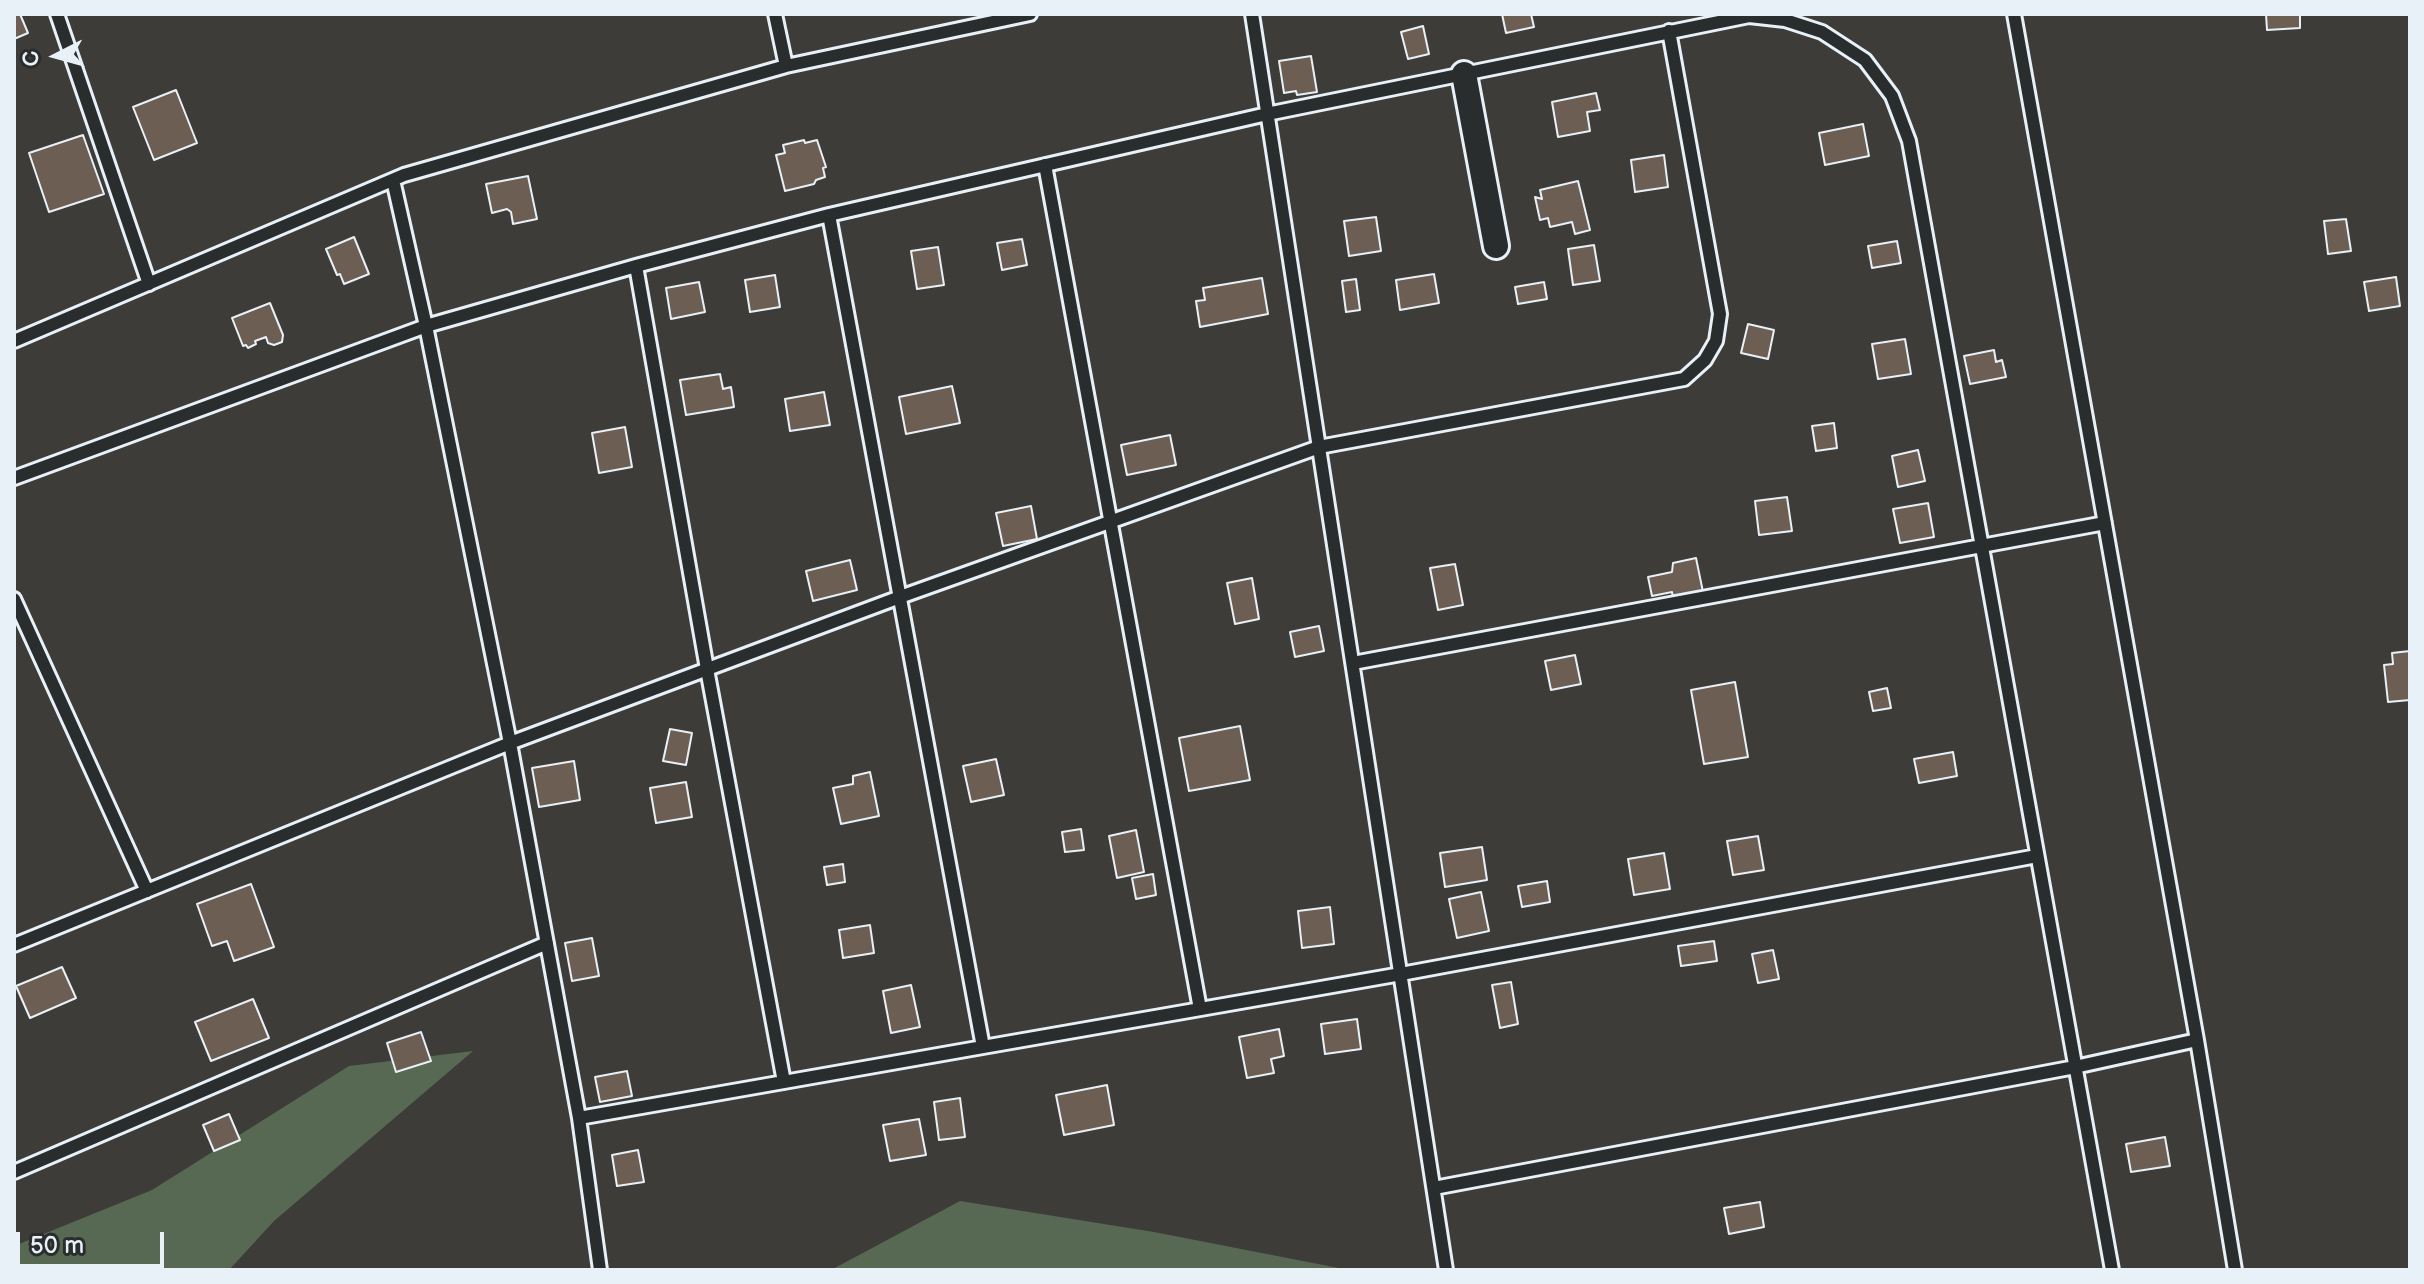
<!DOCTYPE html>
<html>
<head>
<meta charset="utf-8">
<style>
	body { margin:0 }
	#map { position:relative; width:2424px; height:1284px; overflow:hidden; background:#3e3c39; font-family:"Balsamiq Sans",sans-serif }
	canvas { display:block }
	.frame { position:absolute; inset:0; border:16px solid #e8f1f8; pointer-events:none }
	.north { position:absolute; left:16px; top:16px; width:80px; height:80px; -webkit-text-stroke:6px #2a2d2e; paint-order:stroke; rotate:264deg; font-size:22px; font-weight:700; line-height:32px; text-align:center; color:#e8f1f8 }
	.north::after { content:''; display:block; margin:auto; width:28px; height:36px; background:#e8f1f8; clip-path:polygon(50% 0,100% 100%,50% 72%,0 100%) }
	.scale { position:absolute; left:16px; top:1232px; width:148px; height:36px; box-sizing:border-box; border:4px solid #e8f1f8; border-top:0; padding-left:10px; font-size:24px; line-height:28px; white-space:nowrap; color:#e8f1f8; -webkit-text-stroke:6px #2a2d2e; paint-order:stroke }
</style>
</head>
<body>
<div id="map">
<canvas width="2424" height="1284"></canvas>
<div class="frame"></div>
<div class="north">С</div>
<div class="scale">50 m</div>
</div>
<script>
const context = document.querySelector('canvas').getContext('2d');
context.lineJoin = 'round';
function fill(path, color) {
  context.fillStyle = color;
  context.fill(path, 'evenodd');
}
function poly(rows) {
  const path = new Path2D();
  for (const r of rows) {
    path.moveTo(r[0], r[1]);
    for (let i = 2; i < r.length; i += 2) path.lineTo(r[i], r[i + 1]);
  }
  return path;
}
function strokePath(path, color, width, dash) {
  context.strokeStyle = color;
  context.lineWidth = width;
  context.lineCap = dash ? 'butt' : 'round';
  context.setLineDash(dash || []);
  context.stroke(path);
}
fill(poly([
	[473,1051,274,1221,229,1270,14,1270,14,1246,152,1190,349,1066],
	[960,1201,1154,1232,1349,1270,831,1270]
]), '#576952');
const building = poly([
	[14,14,20,14,28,33,14,39,14,14],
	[1502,14,1531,14,1534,27,1506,33,1502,14],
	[2266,14,2300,14,2300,28,2267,30,2266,14],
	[1423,26,1429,54,1408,59,1401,32,1423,26],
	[1311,56,1317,92,1297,95,1296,91,1284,93,1279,61,1311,56],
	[176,90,197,143,154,160,133,107,176,90],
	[1596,93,1600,110,1587,112,1590,131,1558,137,1552,102,1596,93],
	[1863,124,1869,156,1825,165,1819,133,1863,124],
	[83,135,104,194,49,212,29,153,83,135],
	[804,140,805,143,817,140,826,167,823,168,825,177,816,180,814,184,785,191,776,155,785,153,783,145,804,140],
	[1664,155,1668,187,1635,192,1631,160,1664,155],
	[528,176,537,219,513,224,511,212,507,209,492,213,486,184,528,176],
	[1578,181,1590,230,1575,234,1572,222,1550,227,1548,218,1540,220,1535,197,1542,199,1540,190,1578,181],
	[1376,217,1381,251,1349,256,1344,221,1376,217],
	[2346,219,2351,251,2328,254,2324,221,2346,219],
	[354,237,369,274,344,284,340,274,337,275,326,249,354,237],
	[1022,239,1027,265,1002,270,997,243,1022,239],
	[1897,241,1901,263,1872,268,1868,246,1897,241],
	[1594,245,1600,281,1573,285,1568,249,1594,245],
	[938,247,944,285,917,289,911,251,938,247],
	[1434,274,1439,303,1400,310,1396,280,1434,274],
	[775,275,780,307,750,312,745,280,775,275],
	[2396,277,2400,306,2369,311,2364,282,2396,277],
	[1262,278,1268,314,1200,327,1196,301,1205,300,1203,288,1262,278],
	[1356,279,1360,310,1346,312,1342,281,1356,279],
	[699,282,705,312,671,319,666,288,699,282],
	[1544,282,1547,299,1518,304,1515,287,1544,282],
	[270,303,283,335,282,342,274,345,268,343,266,337,255,341,256,344,248,348,246,345,243,346,232,318,270,303],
	[1748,324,1774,330,1768,359,1741,353,1748,324],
	[1905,339,1911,374,1878,379,1872,344,1905,339],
	[1994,350,1996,362,2002,360,2006,377,1970,384,1964,356,1994,350],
	[720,374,723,389,731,387,734,407,686,415,680,380,720,374],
	[952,386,960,423,906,434,899,397,952,386],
	[824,392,830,425,790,431,785,399,824,392],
	[1834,423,1837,448,1816,451,1812,426,1834,423],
	[625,427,632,467,599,473,592,433,625,427],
	[1170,435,1176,465,1127,475,1121,445,1170,435],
	[1918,450,1925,481,1898,487,1892,456,1918,450],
	[1787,497,1792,531,1759,535,1755,501,1787,497],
	[1928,503,1934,537,1900,543,1893,509,1928,503],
	[1031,506,1037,539,1003,546,996,513,1031,506],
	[1696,558,1703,592,1673,598,1672,592,1652,596,1648,577,1672,572,1673,563,1696,558],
	[850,560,857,590,813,601,806,571,850,560],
	[1455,564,1463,605,1438,610,1430,568,1455,564],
	[1252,578,1259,619,1235,624,1227,583,1252,578],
	[1319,626,1324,651,1295,657,1290,632,1319,626],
	[2410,651,2410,700,2388,702,2384,665,2393,664,2392,653,2410,651],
	[1575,655,1581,684,1551,690,1545,661,1575,655],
	[1735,682,1748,757,1704,764,1691,690,1735,682],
	[1887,688,1891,708,1873,711,1869,692,1887,688],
	[1240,726,1250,780,1189,791,1179,738,1240,726],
	[670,729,692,733,686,765,663,761,670,729],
	[1953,752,1957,776,1919,783,1914,759,1953,752],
	[996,759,1004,795,971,802,963,766,996,759],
	[574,761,580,800,539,807,532,768,574,761],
	[870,772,879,816,841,824,833,788,853,784,853,776,870,772],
	[686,782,692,817,656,823,650,788,686,782],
	[1081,829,1084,850,1065,852,1062,832,1081,829],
	[1136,830,1144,872,1117,878,1109,836,1136,830],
	[1758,836,1764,870,1733,875,1727,841,1758,836],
	[1482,847,1487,880,1445,887,1440,853,1482,847],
	[1664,853,1670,889,1634,895,1628,859,1664,853],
	[843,864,845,882,827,885,824,867,843,864],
	[1153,874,1156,895,1136,899,1132,878,1153,874],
	[1547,881,1550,902,1522,907,1518,886,1547,881],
	[251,884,274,947,234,961,227,941,212,946,197,904,251,884],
	[1481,892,1489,931,1457,938,1449,899,1481,892],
	[1330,907,1334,944,1302,948,1298,911,1330,907],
	[870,925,874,953,843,958,839,930,870,925],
	[592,938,599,976,572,981,565,943,592,938],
	[1714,941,1717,961,1681,966,1678,946,1714,941],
	[1773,950,1779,979,1758,983,1752,954,1773,950],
	[62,967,76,998,30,1018,16,986,62,967],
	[1511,982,1518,1024,1500,1028,1492,985,1511,982],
	[911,985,920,1027,891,1033,883,991,911,985],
	[253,999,269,1038,211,1061,195,1022,253,999],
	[1357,1019,1361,1049,1325,1054,1321,1024,1357,1019],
	[1279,1029,1284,1056,1271,1059,1274,1073,1247,1078,1239,1037,1279,1029],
	[421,1032,431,1061,396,1072,387,1043,421,1032],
	[627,1071,632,1096,600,1102,595,1077,627,1071],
	[1107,1085,1114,1125,1064,1135,1056,1095,1107,1085],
	[960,1098,965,1137,939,1140,934,1102,960,1098],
	[229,1114,240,1140,214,1151,203,1125,229,1114],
	[919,1119,926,1155,890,1161,883,1125,919,1119],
	[2165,1137,2170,1166,2131,1172,2126,1144,2165,1137],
	[638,1150,644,1182,617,1186,612,1155,638,1150],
	[1760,1202,1764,1227,1729,1234,1724,1208,1760,1202]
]);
fill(building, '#6c5e52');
strokePath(building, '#e8f1f8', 2);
const service = poly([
	[57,14,149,284],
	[775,14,786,66],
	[1252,14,1446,1270],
	[2014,14,2197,1040,2235,1270],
	[1045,165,1200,1009],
	[636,266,707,669,784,1082],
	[14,341,404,175,786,66,1030,14],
	[14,478,426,326,393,180],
	[14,599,147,891],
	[1353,663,2105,523],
	[2037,856,1401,974,983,1047,829,215,1267,114,1749,16,1785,20,1822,32,1865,60,1892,96,1909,141,2112,1270],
	[14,945,510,743,426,326,636,266,829,215],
	[579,1118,983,1047],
	[14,1172,547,943],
	[1434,1188,2075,1067,2197,1040],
	[600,1270,579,1118,510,743,900,597,1319,447,1684,379,1705,360,1716,341,1720,314,1669,31]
]);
const minor = poly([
	[1464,74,1496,246]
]);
strokePath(service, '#e8f1f8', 18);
strokePath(minor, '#e8f1f8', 30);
strokePath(service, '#2a2d2e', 12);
strokePath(minor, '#2a2d2e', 24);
</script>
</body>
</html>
